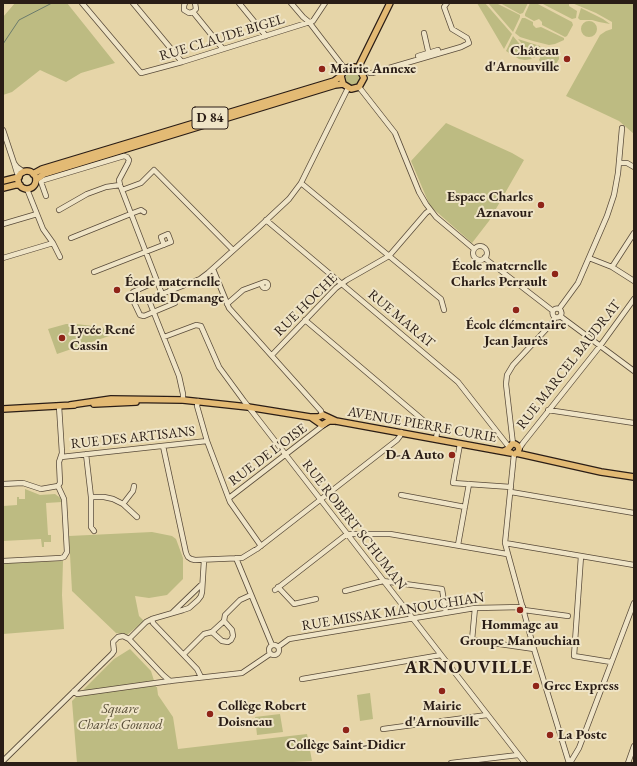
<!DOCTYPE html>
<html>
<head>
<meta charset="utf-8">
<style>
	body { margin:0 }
	#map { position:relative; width:637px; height:766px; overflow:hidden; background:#e6d5a8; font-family:"EB Garamond",serif }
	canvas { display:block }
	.frame { position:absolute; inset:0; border:4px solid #2a1d16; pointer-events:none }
</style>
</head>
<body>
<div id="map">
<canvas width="637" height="766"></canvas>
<div class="frame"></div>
</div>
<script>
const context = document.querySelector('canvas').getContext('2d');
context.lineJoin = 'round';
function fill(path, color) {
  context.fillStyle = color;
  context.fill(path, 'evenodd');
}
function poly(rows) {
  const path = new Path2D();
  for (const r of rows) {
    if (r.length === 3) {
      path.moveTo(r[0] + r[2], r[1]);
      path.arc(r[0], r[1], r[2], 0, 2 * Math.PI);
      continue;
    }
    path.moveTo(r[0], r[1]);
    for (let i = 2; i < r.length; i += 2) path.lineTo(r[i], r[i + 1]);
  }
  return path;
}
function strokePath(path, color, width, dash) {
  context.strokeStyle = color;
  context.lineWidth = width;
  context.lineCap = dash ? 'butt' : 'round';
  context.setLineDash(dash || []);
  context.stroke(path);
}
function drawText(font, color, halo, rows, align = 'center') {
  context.font = font + ' "EB Garamond",serif';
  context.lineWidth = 4;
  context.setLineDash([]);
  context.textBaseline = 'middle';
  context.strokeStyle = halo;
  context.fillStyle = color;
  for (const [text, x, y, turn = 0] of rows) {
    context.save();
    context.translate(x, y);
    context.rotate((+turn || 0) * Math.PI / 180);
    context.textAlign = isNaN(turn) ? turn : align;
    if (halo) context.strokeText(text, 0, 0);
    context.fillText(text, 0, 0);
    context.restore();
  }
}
fill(poly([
	[15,3,67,3,115,63,81,73,66,82,40,70,12,92,3,95,3,17],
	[477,3,485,3,512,34,504,49],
	[488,3,496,3,520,15,520,17,513,32],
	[500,3,528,3,523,13,520,14],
	[530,3,536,3,572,22,573,25,567,36,565,37,542,25,542,22,539,19,534,21,525,16,525,14],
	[541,3,567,3,569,4,569,6,577,11,576,18,572,19],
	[572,3,634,3,634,134,619,121,566,96,600,35,606,31,612,29,612,22,596,13],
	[581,8,603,19,610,24,599,22,592,20,580,20,578,18],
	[522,18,525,18,533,22,533,25,536,28,541,27,564,38,564,40,555,44,549,45,533,41,520,37,515,33],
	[589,29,8],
	[513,36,532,59,525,60,519,59,506,51],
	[518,39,540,46,541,49,536,56,534,58],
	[546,48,553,48,559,53,559,59,554,67,549,68,541,63,539,60,543,51],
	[353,78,8],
	[446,123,512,153,524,160,489,221,472,243,430,206,411,161],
	[66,324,76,324,102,327,112,335,57,354,48,329],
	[25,489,40,495,55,494,62,499,62,502,46,503,48,535,51,535,51,542,44,542,44,547,42,547,41,539,3,541,3,506,17,505,17,497,19,497,19,499,25,499],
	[152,532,172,536,176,539,183,558,183,579,167,595,149,598,135,596,139,616,144,621,127,635,116,633,72,591,69,536],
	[63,561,62,595,64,629,3,634,3,563],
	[130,649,151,671,156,687,157,687,158,695,173,717,178,749,307,734,312,761,274,763,77,763,72,701,114,659],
	[370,693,373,719,360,721,357,695],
	[280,714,283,732,257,735,255,717]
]), '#bdbb82');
strokePath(poly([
	[3,44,19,20,52,3]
]), '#6b7b6c', 1);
const minor = poly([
	[82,3,141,73,182,62,313,21,325,3],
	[133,3,182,62],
	[185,3,184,6,184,10,189,13,193,12,196,9,195,3],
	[239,3,266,36],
	[291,3,303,17,309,22,345,69],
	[193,12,223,49],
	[424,33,429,55],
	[418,56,438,50],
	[370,73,372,73,461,47,469,43,467,38,452,29,444,7,447,3],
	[359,87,395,133,419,192,426,204,436,217,474,249],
	[3,130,14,163],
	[620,163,627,163,634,167],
	[19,176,17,173,14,163,17,167,24,172],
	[301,183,441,299,444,310],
	[27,189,43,229,53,243,60,257],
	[122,190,141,183,154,170,233,250],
	[46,196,41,182,44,180,124,156,127,157,129,160,128,163,119,180,120,185,162,294,152,298,150,303,179,376,183,394,183,400],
	[59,210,87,194,106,187,120,185],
	[266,220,458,382,509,447],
	[3,224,37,214],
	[71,238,133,213,141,210,144,212],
	[480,253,7],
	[485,257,487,260,553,311],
	[3,258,53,243],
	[589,258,612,267,634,281],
	[612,267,634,233],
	[213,269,229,308,321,411,322,415],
	[94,272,171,242,168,234,161,237,164,245],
	[157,281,133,292,131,296,140,315,144,316,175,303,170,290],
	[265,285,3],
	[162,294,200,279,208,273,258,228,289,199,301,183,348,88],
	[227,304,243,290,262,283],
	[557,313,4.5],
	[559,309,578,283,607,216,614,195,618,173,622,128],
	[560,316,634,371],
	[305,320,437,432,436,439],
	[164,337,196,325,201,326,219,367,244,401,525,763],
	[272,355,336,288,347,280,389,256,426,213,430,210],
	[198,401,197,406,207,441,230,502,261,546],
	[548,410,634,423],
	[460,444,453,483,511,487],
	[513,444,506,384,507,375,513,365,552,323,555,317],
	[163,446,186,553,188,557,191,559,195,560,242,558,255,550],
	[519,449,523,443,600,346,634,299],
	[86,454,91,497,91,527,94,531],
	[514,454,505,543,534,649,569,763],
	[61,457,207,441],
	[3,484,23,483,41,489,58,486],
	[58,486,60,483,59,462,62,453,59,406],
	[511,492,634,513],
	[401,495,465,507],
	[91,497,104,497,113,499,123,504,137,517],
	[229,498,325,424],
	[123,504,133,491,134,486],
	[505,543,634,565],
	[458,545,469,484],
	[257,549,397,440,400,436,401,432],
	[581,556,574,656,611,662],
	[236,558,272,645],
	[3,561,61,558,64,557,67,552,64,499,58,486],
	[278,587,294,604,316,599],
	[275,590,347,534,390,534,507,554],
	[345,591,383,581,442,589,446,613],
	[475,608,472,640,534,649],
	[524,610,568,616],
	[173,612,202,584],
	[152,619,153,623,197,669,201,677],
	[212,632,224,621,225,615,240,600,251,595],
	[212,632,222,641,228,642,231,640,233,636,232,630,224,621],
	[129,639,146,622,152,619,183,610,189,608,198,600,201,596,202,592,204,560],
	[274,650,5],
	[278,647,289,639,475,608,523,607],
	[184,654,204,634,212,632],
	[302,679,441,655],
	[74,691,77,694,170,681,242,673,270,654],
	[383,729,487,715],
	[3,761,112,654,114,651,113,642,118,637,123,636,129,639,163,675,170,681],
	[451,763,518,755],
	[570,763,579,748,634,603],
	[628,763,634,746]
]);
const major = poly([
	[358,68,390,3],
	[27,180,9],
	[33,174,42,169,334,81,341,76,345,69,350,67,355,67,360,70,364,78,359,87,351,89,343,84,341,76],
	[36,180,44,174,335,85,343,84],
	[3,181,19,177],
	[3,188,15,185,20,185],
	[94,404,136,402],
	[70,405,111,399,183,400,248,407,310,417,318,417,323,415,336,421],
	[3,409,74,405],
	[312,418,322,425,329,421,336,421,511,453],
	[504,451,508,449,512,444,515,444,518,446,519,449,518,452,515,454],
	[516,453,601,472,634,477]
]);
strokePath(minor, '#594b3a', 6);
strokePath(major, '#2a1d16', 8);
strokePath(minor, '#efe4c6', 4.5);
strokePath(major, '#e3ba74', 5.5);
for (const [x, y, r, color] of [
	[567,59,4,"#8f2418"],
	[322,69,4,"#8f2418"],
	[541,205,4,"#8f2418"],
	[555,274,4,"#8f2418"],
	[117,290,4,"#8f2418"],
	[516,310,4,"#8f2418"],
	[62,338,4,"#8f2418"],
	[452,455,4,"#8f2418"],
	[520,610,4,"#8f2418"],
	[536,686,4,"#8f2418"],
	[442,691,4,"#8f2418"],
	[210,714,4,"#8f2418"],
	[346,730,4,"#8f2418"],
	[550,735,4,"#8f2418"]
]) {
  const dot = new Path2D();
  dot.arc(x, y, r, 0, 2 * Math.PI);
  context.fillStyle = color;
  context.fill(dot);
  strokePath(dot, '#efe4c6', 1.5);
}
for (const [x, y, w] of [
	[210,118,36]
]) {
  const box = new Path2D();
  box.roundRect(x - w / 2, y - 11, w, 22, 3);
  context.fillStyle = '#efe4c6';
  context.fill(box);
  strokePath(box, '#2a1d16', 1);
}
drawText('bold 13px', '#2a1d16', null, [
	["D 84",210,118]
]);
drawText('14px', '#2a1d16', '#efe4c6', [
	["RUE CLAUDE BIGEL",222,38,-17],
	["RUE HOCHE",306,305,-45],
	["RUE MARAT",401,319,40],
	["RUE MARCEL BAUDRAT",569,365,-52],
	["AVENUE PIERRE CURIE",422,425,10],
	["RUE DES ARTISANS",133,438,-6],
	["RUE DE L'OISE",268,455,-37],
	["RUE ROBERT SCHUMAN",354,525,52],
	["RUE MISSAK MANOUCHIAN",393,612,-9]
]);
drawText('bold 14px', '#2a1d16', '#efe4c6', [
	["Château",559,51,"right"],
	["d'Arnouville",559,67,"right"],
	["Mairie Annexe",330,69],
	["Espace Charles",533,197,"right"],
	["Aznavour",533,213,"right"],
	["École maternelle",547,266,"right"],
	["Charles Perrault",547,282,"right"],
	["École maternelle",125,282],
	["Claude Demange",125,298],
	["École élémentaire",516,325,"center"],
	["Jean Jaurès",516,341,"center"],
	["Lycée René",70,330],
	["Cassin",70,346],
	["D-A Auto",444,455,"right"],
	["Hommage au",520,625,"center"],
	["Groupe Manouchian",520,641,"center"],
	["Grec Express",544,686],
	["Collège Robert",218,706],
	["Doisneau",218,722],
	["Mairie",442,706,"center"],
	["d'Arnouville",442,722,"center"],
	["La Poste",558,735],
	["Collège Saint-Didier",346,745,"center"]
], 'left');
drawText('italic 14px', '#564c36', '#efe4c6', [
	["Square",120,709],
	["Charles Gounod",120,725]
]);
context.letterSpacing = '1px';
drawText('bold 18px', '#2a1d16', '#efe4c6', [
	["ARNOUVILLE",469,668]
]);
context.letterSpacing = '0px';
</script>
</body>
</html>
